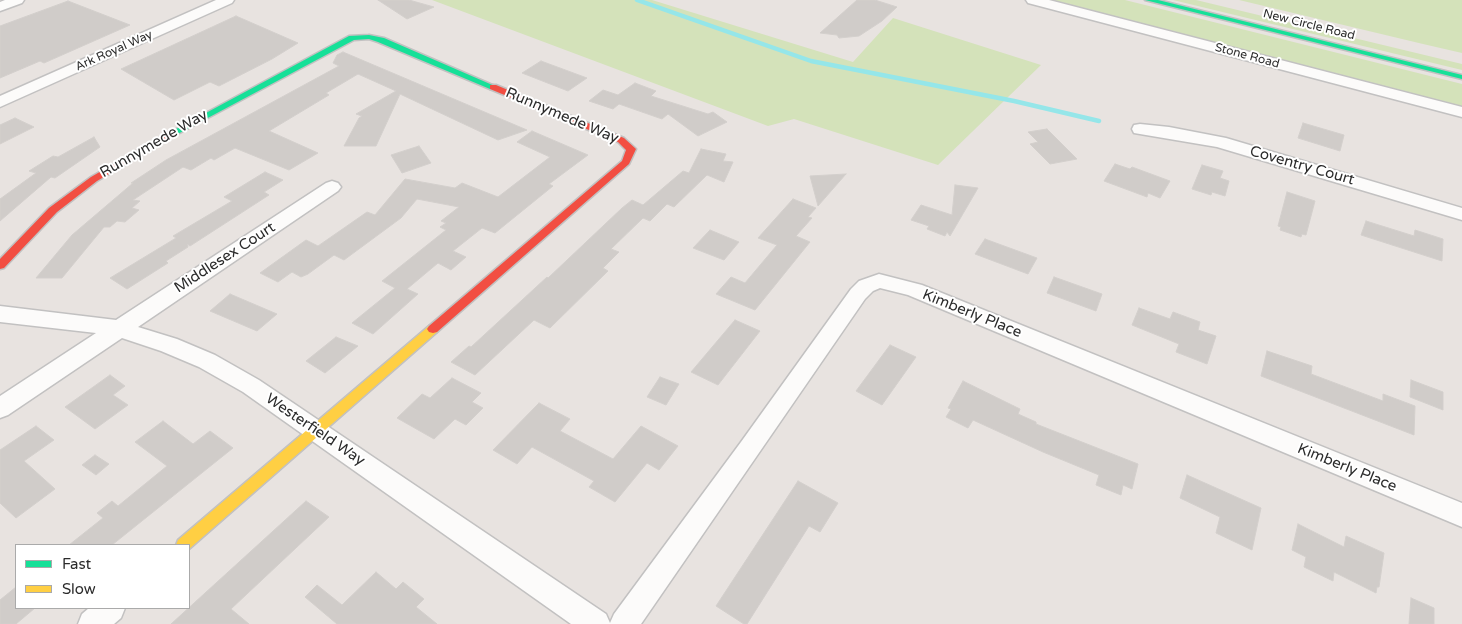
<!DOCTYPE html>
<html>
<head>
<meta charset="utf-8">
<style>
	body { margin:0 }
	#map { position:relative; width:1462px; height:624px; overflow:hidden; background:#e8e3e0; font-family:"Varela Round",sans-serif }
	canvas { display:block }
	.legend { position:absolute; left:15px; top:544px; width:175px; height:65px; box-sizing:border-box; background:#fff; border:1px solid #aaa; margin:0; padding:6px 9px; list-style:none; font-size:15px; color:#2b2b2b }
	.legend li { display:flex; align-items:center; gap:10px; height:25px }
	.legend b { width:25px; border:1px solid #aaa }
</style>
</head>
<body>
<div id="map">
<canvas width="1462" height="624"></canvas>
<ul class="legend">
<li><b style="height:6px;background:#16e098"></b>Fast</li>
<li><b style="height:6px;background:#ffcf43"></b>Slow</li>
</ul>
</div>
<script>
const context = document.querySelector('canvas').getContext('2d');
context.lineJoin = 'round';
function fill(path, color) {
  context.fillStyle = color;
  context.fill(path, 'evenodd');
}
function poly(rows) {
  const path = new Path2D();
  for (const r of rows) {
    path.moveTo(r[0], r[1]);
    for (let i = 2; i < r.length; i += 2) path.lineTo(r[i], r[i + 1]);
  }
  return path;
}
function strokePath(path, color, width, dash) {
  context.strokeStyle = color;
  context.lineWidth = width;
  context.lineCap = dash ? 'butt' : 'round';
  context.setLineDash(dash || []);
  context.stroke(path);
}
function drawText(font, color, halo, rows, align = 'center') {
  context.font = font + ' "Varela Round",sans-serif';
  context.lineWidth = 4;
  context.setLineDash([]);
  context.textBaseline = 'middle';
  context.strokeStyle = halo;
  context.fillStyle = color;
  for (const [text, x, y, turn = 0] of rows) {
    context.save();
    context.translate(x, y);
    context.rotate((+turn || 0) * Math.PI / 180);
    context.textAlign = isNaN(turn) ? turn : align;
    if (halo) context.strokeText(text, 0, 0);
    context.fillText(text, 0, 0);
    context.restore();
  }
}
fill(poly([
	[432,0,652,0,853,62,893,18,1041,65,938,165,794,119,768,126],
	[1049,0,1125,0,1462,84,1462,107],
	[1173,0,1196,0,1462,64,1462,70],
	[1239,0,1462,0,1462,53,1423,44]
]), '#d4e2ba');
strokePath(poly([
	[637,0,811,61,1014,101,1099,121]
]), '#95e6e9', 4.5);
const building = poly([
	[378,0,409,0,434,7,407,19,378,0],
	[857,0,875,0,897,7,882,21,859,36,839,38,837,35,820,33,857,0],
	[68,1,130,25,44,63,40,61,0,78,0,26,68,1],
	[236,16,298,43,272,59,219,86,210,82,174,100,121,69,236,16],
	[343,52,527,130,498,140,400,94,376,146,344,146,359,118,362,116,356,114,396,91,358,74,326,93,329,95,269,131,318,153,289,170,235,148,214,160,211,158,191,170,183,167,133,200,140,201,132,208,139,210,125,222,117,221,110,227,104,227,62,278,36,278,72,235,133,183,131,183,166,160,339,66,333,63,337,55,343,52],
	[541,61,560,68,587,78,568,91,522,73,541,61],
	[635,83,656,91,651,96,708,114,713,112,727,122,698,136,668,114,662,119,619,104,613,109,589,101,603,90,618,95,635,83],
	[15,118,34,127,0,144,0,125,15,118],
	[1303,123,1344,135,1340,151,1298,138,1303,123],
	[1047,129,1077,159,1050,164,1030,144,1038,142,1028,132,1047,129],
	[532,131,588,155,549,184,553,186,495,233,482,228,453,251,466,257,451,270,438,263,407,289,418,294,373,334,352,323,395,288,382,281,446,230,440,227,446,223,441,221,459,207,417,199,401,218,344,260,334,255,308,274,301,277,292,272,278,282,260,273,306,240,318,246,367,212,375,215,405,179,455,188,462,183,498,197,550,157,517,142,532,131],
	[94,137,100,147,55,178,51,177,0,221,0,199,36,173,29,171,53,156,58,157,94,137],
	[419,146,431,163,402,173,391,155,419,146],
	[701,149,726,154,723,161,733,162,724,182,707,175,674,207,667,204,650,221,643,218,611,249,619,252,603,268,608,271,550,328,534,320,475,375,451,362,469,346,471,347,547,277,548,278,622,208,632,200,643,205,683,171,689,173,701,149],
	[1115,164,1130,169,1132,167,1170,181,1160,198,1148,193,1147,197,1104,181,1115,164],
	[1202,165,1223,171,1220,178,1229,181,1225,196,1212,192,1211,195,1192,189,1202,165],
	[265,172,283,180,264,192,269,195,190,246,187,244,188,247,166,261,168,263,127,289,110,278,176,238,173,236,232,201,224,197,265,172],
	[846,174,818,206,810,176,846,174],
	[955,185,978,188,950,236,947,232,945,236,927,229,929,226,911,220,921,205,952,215,955,185],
	[1287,192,1315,201,1306,235,1302,234,1301,237,1280,230,1281,227,1278,226,1287,192],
	[793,199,816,208,808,217,812,218,796,236,810,242,755,310,716,294,731,277,745,283,777,245,758,238,793,199],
	[1366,221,1414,236,1415,230,1443,239,1442,261,1361,235,1366,221],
	[710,230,739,242,724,260,693,248,710,230],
	[985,239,1037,258,1028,274,975,254,985,239],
	[1054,277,1102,294,1096,311,1047,293,1054,277],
	[230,294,277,314,257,331,210,311,230,294],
	[1139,308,1170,319,1173,312,1200,322,1198,330,1216,336,1207,364,1176,352,1179,344,1132,325,1139,308],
	[735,320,760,331,718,385,691,372,735,320],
	[336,337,358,346,325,373,306,361,336,337],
	[890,345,916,357,882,405,856,391,890,345],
	[1267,351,1312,366,1311,374,1383,401,1383,394,1415,406,1414,435,1261,376,1267,351],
	[110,375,125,386,113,395,128,405,95,429,65,407,110,375],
	[660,377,679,384,666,405,647,397,660,377],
	[452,378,481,393,472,402,483,408,466,425,455,419,434,439,397,418,422,394,430,398,452,378],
	[1411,380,1443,392,1443,410,1410,397,1411,380],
	[963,381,1020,409,1018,414,1036,422,1036,424,1138,464,1132,489,1123,485,1121,495,1096,485,1099,475,1043,452,973,420,968,428,946,417,951,409,948,408,963,381],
	[539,403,570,419,560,431,613,459,641,426,678,446,659,470,647,463,615,502,589,487,594,481,532,447,517,464,493,450,539,403],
	[163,421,193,444,210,431,233,448,112,545,69,545,103,518,97,513,112,501,118,506,167,466,135,442,163,421],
	[36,426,54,440,24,461,55,489,16,518,0,503,0,450,36,426],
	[95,455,109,464,96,475,82,465,95,455],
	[1187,475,1261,508,1252,550,1216,533,1220,517,1180,498,1187,475],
	[798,481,838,503,820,532,809,526,747,624,744,624,716,606,798,481],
	[306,501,329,517,231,609,249,624,171,624,306,501],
	[1298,524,1344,547,1346,536,1384,553,1379,587,1377,587,1376,593,1334,572,1333,581,1304,567,1306,557,1292,550,1298,524],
	[376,572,396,589,403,582,424,599,416,607,437,624,337,624,305,597,317,585,342,605,376,572],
	[16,587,16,608,35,608,16,624,0,624,0,600,16,587],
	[1411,598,1434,608,1434,624,1409,624,1411,598]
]);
fill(building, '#d0ccc9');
strokePath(building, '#d3cfcc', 1);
const street = poly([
	[5,0,24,0,22,3,0,11,0,2,5,0],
	[216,0,234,0,232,3,0,107,0,96,216,0],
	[1026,0,1049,0,1462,107,1462,117,1028,3,1026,0],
	[1140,124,1169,127,1226,138,1462,208,1462,220,1217,147,1134,133,1132,129,1134,125,1140,124],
	[332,181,338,183,341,187,338,191,138,327,177,339,215,355,259,380,606,614,610,623,614,614,741,442,851,289,859,281,879,274,922,285,1462,503,1462,527,908,295,880,288,873,291,865,299,641,624,571,624,243,392,199,367,161,351,122,338,8,415,0,418,0,396,96,333,0,322,0,306,116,320,326,183,332,181],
	[89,608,125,608,121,618,114,624,78,624,82,614,89,608]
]);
const fast = poly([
	[1145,0,1158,0,1462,75,1462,79,1145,0],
	[369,35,384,38,497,87,493,89,490,89,378,42,369,39,354,40,172,137,169,138,165,135,349,36,369,35]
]);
const slow = poly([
	[433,325,437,326,439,329,437,332,189,549,189,545,176,545,178,540,429,326,433,325]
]);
const jam = poly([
	[490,85,496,85,624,138,636,149,629,164,437,332,433,333,429,332,427,329,429,326,622,161,626,150,618,142,490,89,490,85],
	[169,132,172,133,172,137,97,181,57,212,4,268,0,269,0,259,49,208,91,177,169,132]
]);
strokePath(street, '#c2c1c1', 3);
strokePath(fast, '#c2c1c1', 3);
strokePath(slow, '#c2c1c1', 3);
strokePath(jam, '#c2c1c1', 3);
fill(street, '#fcfbfa');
fill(fast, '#16e098');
fill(slow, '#ffcf43');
fill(jam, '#f24e42');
drawText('12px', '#2b2b2b', '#fff', [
	["New Circle Road",1309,25,14],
	["Ark Royal Way",114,51,-24],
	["Stone Road",1247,56,15]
]);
drawText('15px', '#2b2b2b', '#fff', [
	["Runnymede Way",562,116,23],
	["Runnymede Way",154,144,-30],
	["Coventry Court",1302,166,16],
	["Middlesex Court",225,258,-33],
	["Kimberly Place",972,314,22],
	["Westerfield Way",315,430,34],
	["Kimberly Place",1347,468,22]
]);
</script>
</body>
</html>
